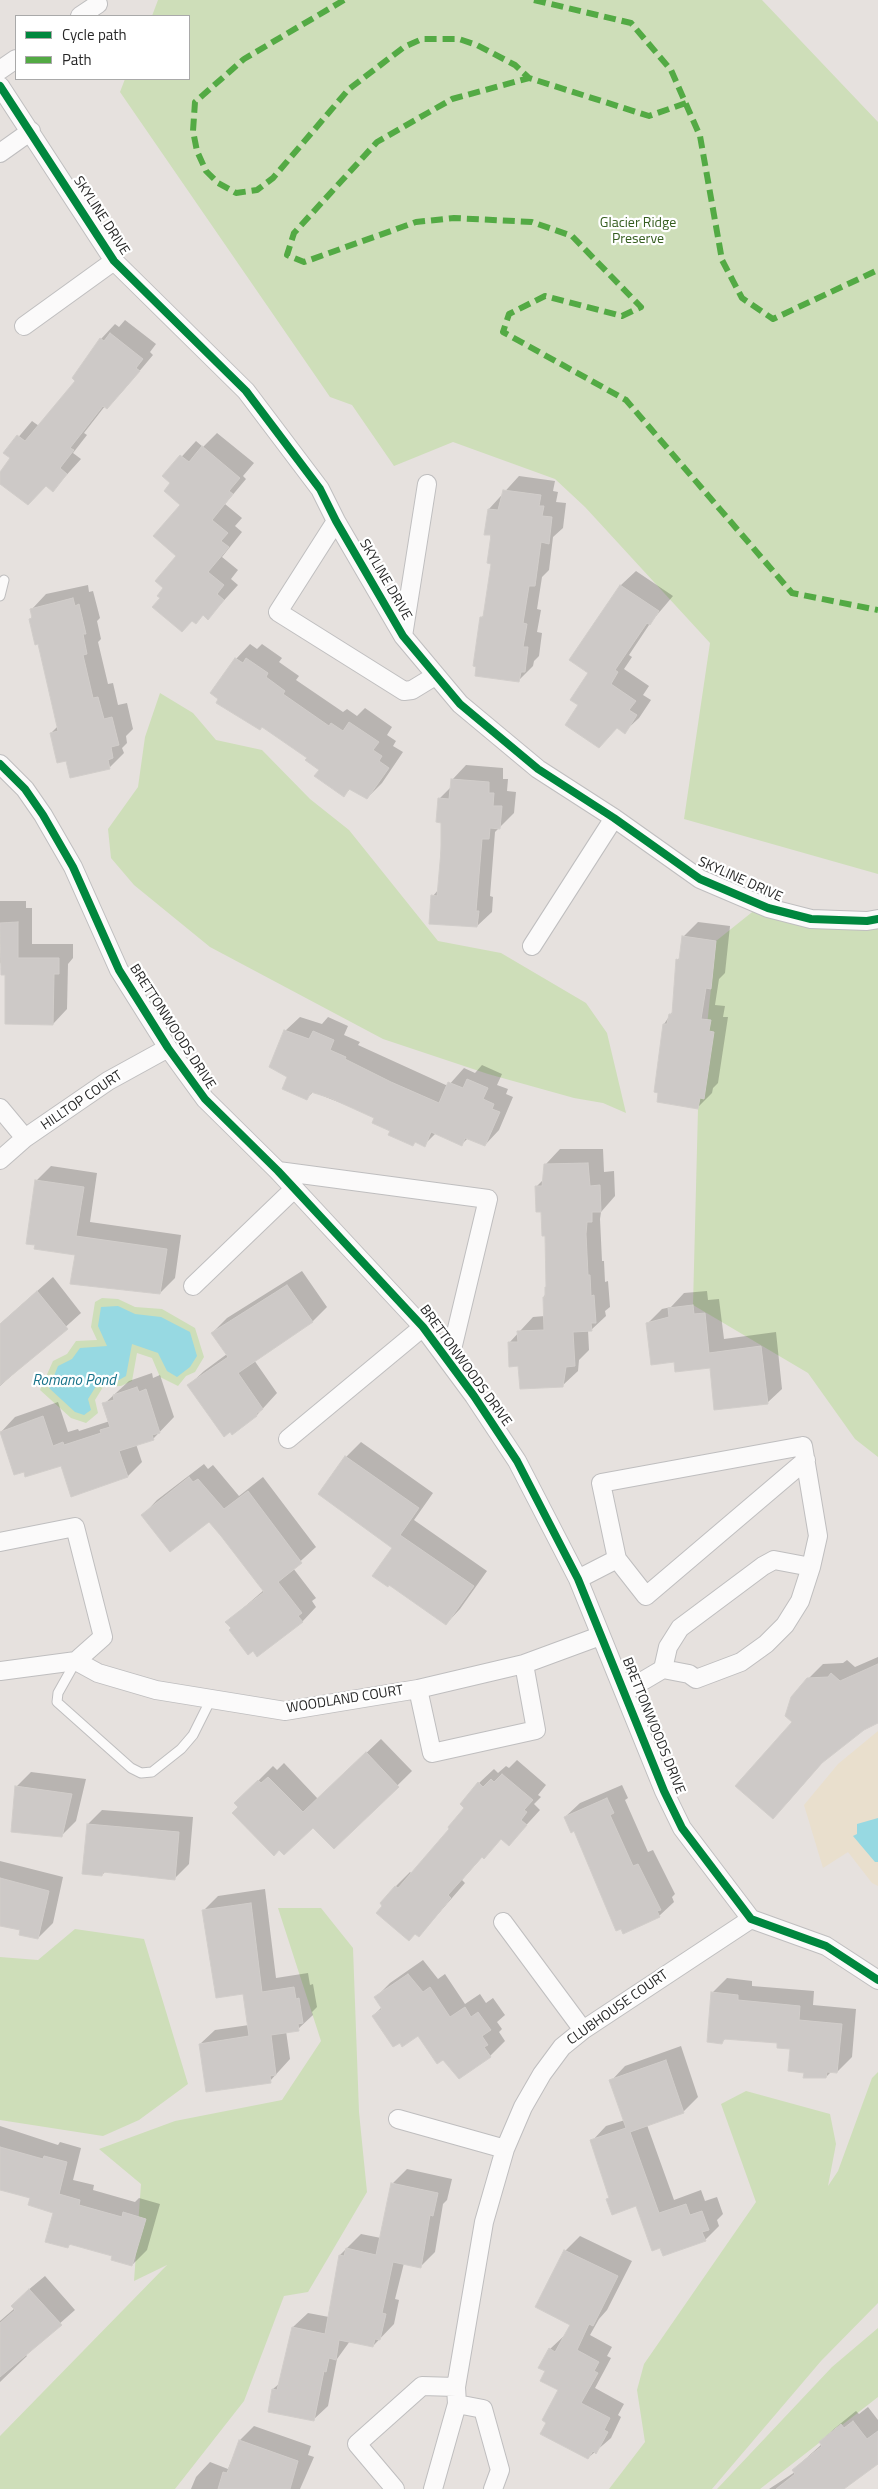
<!DOCTYPE html>
<html>
<head>
<meta charset="utf-8">
<style>
	body { margin:0 }
	#map { position:relative; width:878px; height:2489px; overflow:hidden; background:#e6e1de; font-family:"Titillium Web",sans-serif }
	canvas { display:block }
	.legend { position:absolute; left:15px; top:15px; width:175px; height:65px; box-sizing:border-box; background:#fff; border:1px solid #a9a9a9; margin:0; padding:6px 9px; list-style:none; font-size:15px; color:#272727 }
	.legend li { display:flex; align-items:center; gap:10px; height:25px }
	.legend b { width:25px; border:1px solid #a9a9a9 }
</style>
</head>
<body>
<div id="map">
<canvas width="878" height="2489"></canvas>
<ul class="legend">
<li><b style="height:6px;background:#00873e"></b>Cycle path</li>
<li><b style="height:6px;background:#53aa44"></b>Path</li>
</ul>
</div>
<script>
const context = document.querySelector('canvas').getContext('2d');
context.lineJoin = 'round';
function fill(path, color) {
  context.fillStyle = color;
  context.fill(path, 'evenodd');
}
function poly(rows) {
  const path = new Path2D();
  for (const r of rows) {
    path.moveTo(r[0], r[1]);
    for (let i = 2; i < r.length; i += 2) path.lineTo(r[i], r[i + 1]);
  }
  return path;
}
function strokePath(path, color, width, dash) {
  context.strokeStyle = color;
  context.lineWidth = width;
  context.lineCap = dash ? 'butt' : 'round';
  context.setLineDash(dash || []);
  context.stroke(path);
}
function drawText(font, color, halo, rows, align = 'center') {
  context.font = font + ' "Titillium Web",sans-serif';
  context.lineWidth = 4.5;
  context.setLineDash([]);
  context.textBaseline = 'middle';
  context.strokeStyle = halo;
  context.fillStyle = color;
  for (const [text, x, y, turn = 0] of rows) {
    context.save();
    context.translate(x, y);
    context.rotate((+turn || 0) * Math.PI / 180);
    context.textAlign = isNaN(turn) ? turn : align;
    if (halo) context.strokeText(text, 0, 0);
    context.fillText(text, 0, 0);
    context.restore();
  }
}
fill(poly([
	[158,0,762,0,878,122,878,874,684,819,710,643,585,507,555,479,453,442,394,466,352,405,330,397,120,92,125,79,189,79,189,16,152,16],
	[160,693,193,713,216,740,262,750,310,799,349,830,438,941,501,953,586,1003,607,1033,626,1113,603,1103,574,1098,488,1074,383,1039,210,947,134,885,111,858,108,829,138,787,145,737],
	[761,905,878,918,878,1457,855,1439,808,1373,693,1305,698,1109,716,941],
	[102,1298,118,1299,135,1307,162,1309,195,1328,204,1357,195,1372,186,1376,178,1386,160,1377,152,1358,137,1353,132,1381,121,1386,103,1387,95,1400,98,1413,86,1423,71,1418,40,1390,53,1361,67,1354,76,1341,97,1340,91,1327,95,1302],
	[278,1908,321,1908,353,1948,359,2112,367,2192,308,2292,284,2296,244,2401,175,2489,0,2489,0,2436,167,2265,134,2281,141,2184,99,2149,175,2121,282,2100,321,2041],
	[75,1929,144,1939,188,2084,139,2120,103,2136,0,2120,0,1957,38,1960],
	[878,2072,878,2303,821,2361,712,2489,609,2489,645,2442,637,2390,644,2364,756,2202,721,2104,746,2091,830,2114,836,2144,828,2186,838,2171,872,2078],
	[878,2328,878,2397,760,2489,717,2489,832,2367]
]), '#cedeb9');
fill(poly([
	[878,1731,878,1886,872,1883,848,1852,823,1868,804,1805,838,1764]
]), '#e9dfcd');
fill(poly([
	[118,1306,135,1314,161,1317,190,1332,197,1356,190,1367,177,1377,167,1371,158,1353,132,1344,126,1376,119,1380,100,1380,88,1399,91,1410,84,1415,75,1412,49,1388,58,1366,72,1359,80,1348,107,1346,98,1326,101,1307],
	[878,1818,878,1862,875,1862,853,1836,857,1834,857,1824]
]), '#97d9e2');
fill(poly([
	[125,320,156,344,150,352,153,355,121,393,105,406,84,433,87,435,73,453,81,459,53,490,47,485,37,495,0,482,0,475,12,458,5,453,32,421,39,426,77,380,73,378,101,339,115,324,119,327],
	[217,433,254,463,243,476,246,479,225,504,242,518,235,526,242,532,222,557,238,570,231,579,238,585,208,618,204,614,196,622,161,598,178,556,182,504,172,483,164,476,196,441,203,447],
	[519,476,555,481,553,491,558,492,556,502,566,503,563,528,553,537,549,570,542,577,537,609,541,610,537,632,542,633,539,656,534,661,533,666,518,681,481,618,485,614,492,563,489,509],
	[636,571,673,596,651,622,629,655,632,657,624,669,649,686,643,695,651,700,639,718,624,732,580,705,590,672,571,659,621,585],
	[88,585,89,592,93,591,100,618,97,621,101,639,98,642,108,684,113,683,118,705,127,703,133,729,126,736,127,743,122,748,124,753,109,768,67,759,51,733,58,726,39,643,30,619,33,616,32,609,46,594],
	[250,644,257,649,262,644,282,658,279,662,299,676,296,680,343,712,347,709,357,716,365,708,392,727,387,735,396,741,393,746,403,752,382,783,367,798,350,789,344,795,308,757,236,659],
	[466,765,503,768,503,779,508,779,507,791,516,792,514,813,495,832,490,896,493,897,492,912,477,926,433,896,439,889,442,822,439,799,451,787,452,780],
	[0,901,26,901,26,908,32,908,32,944,73,944,73,958,68,964,67,1009,53,1024,7,974,0,962],
	[698,922,730,926,725,973,719,979,715,1005,725,1006,723,1017,728,1017,718,1083,713,1088,712,1093,698,1107,664,1024,673,1011,677,960,681,957,683,937],
	[300,1017,322,1024,328,1017,348,1026,344,1035,360,1042,358,1045,448,1086,464,1068,475,1073,482,1065,502,1074,497,1085,508,1089,506,1094,513,1097,499,1130,485,1145,468,1138,462,1144,436,1133,424,1145,416,1141,413,1144,376,1117,313,1092,307,1098,289,1077,285,1031],
	[560,1149,603,1149,604,1172,614,1171,615,1196,601,1212,600,1219,602,1261,604,1261,605,1282,608,1281,610,1307,605,1311,606,1316,591,1330,588,1330,589,1350,579,1360,578,1371,563,1385,519,1365,509,1343,533,1317,545,1316,544,1297,548,1286,546,1235,536,1187,544,1179,546,1164],
	[51,1166,97,1173,90,1222,181,1235,175,1278,160,1293,76,1254,36,1244,36,1181],
	[302,1271,327,1307,313,1321,254,1360,277,1393,257,1415,232,1433,189,1385,204,1371,227,1354,212,1333,227,1318],
	[53,1277,81,1313,0,1386,0,1324],
	[707,1291,708,1300,719,1299,724,1339,776,1332,782,1389,767,1403,711,1367,675,1361,648,1323,662,1309,671,1307,684,1293],
	[152,1373,153,1378,160,1375,174,1417,153,1439,136,1444,142,1462,128,1476,61,1464,1,1432,15,1417,58,1402,68,1432,78,1429,79,1431,110,1421,104,1404,129,1381],
	[361,1442,433,1493,414,1520,487,1571,460,1609,446,1624,394,1547,320,1494,346,1457],
	[204,1464,208,1469,213,1465,239,1496,263,1477,316,1547,293,1568,316,1598,312,1601,316,1607,302,1622,232,1628,227,1622,264,1590,209,1520,143,1515,157,1500],
	[878,1657,878,1721,863,1729,827,1757,787,1803,793,1721,808,1679,823,1664,843,1663,847,1660,855,1667],
	[381,1739,412,1771,334,1848,313,1826,240,1807,236,1803,273,1766,277,1770,284,1763,318,1799],
	[517,1760,546,1785,538,1795,541,1797,534,1804,540,1810,509,1844,502,1838,483,1856,462,1880,465,1883,419,1936,396,1886,410,1872,412,1874,451,1829,466,1808,479,1783,494,1769,498,1773,506,1766,509,1768],
	[31,1772,86,1779,76,1821,62,1835,16,1787],
	[622,1785,628,1798,625,1800,648,1852,653,1850,675,1894,672,1897,674,1902,659,1916,565,1817,580,1803],
	[102,1810,193,1817,189,1864,174,1879,106,1871,102,1875,88,1824],
	[0,1861,63,1877,53,1923,38,1938,21,1929,0,1925],
	[265,1889,276,1978,308,1973,310,1985,313,1984,317,2007,312,2012,313,2015,298,2029,286,2031,290,2059,270,2081,200,2044,215,2030,249,2025,244,1992,203,1911,218,1896],
	[423,1960,438,1979,445,1974,465,2004,480,1994,486,2003,493,1998,505,2015,497,2022,502,2029,499,2032,505,2041,490,2056,443,2059,418,2035,373,2016,382,2007,376,1997,390,1983],
	[727,1978,752,1981,752,1986,814,1991,813,2005,856,2009,852,2057,837,2072,831,2072,826,2077,805,2072,791,2048,779,2042,726,2038,722,2042,712,1993],
	[681,2046,698,2097,683,2112,647,2125,674,2200,701,2190,705,2201,717,2197,723,2214,717,2220,719,2226,705,2240,637,2205,608,2199,610,2196,592,2141,606,2126,625,2120,611,2081,625,2066],
	[0,2126,58,2145,60,2142,81,2148,73,2180,94,2185,93,2190,135,2202,139,2198,160,2204,147,2250,132,2265,114,2255,71,2243,68,2247,55,2212,32,2197,0,2188],
	[407,2169,452,2179,447,2200,443,2204,435,2252,421,2266,404,2263,395,2299,399,2300,394,2324,373,2346,350,2341,337,2359,328,2406,313,2420,273,2389,280,2383,293,2327,308,2313,329,2317,340,2255,361,2234,381,2238,392,2184],
	[580,2236,632,2261,607,2310,599,2319,590,2335,612,2347,607,2356,611,2358,595,2388,624,2404,618,2415,621,2417,611,2438,588,2458,547,2422,560,2390,547,2370,550,2349,565,2335,571,2324,565,2251],
	[45,2276,75,2310,25,2354,27,2356,0,2382,0,2321,15,2308,27,2291],
	[868,2407,878,2420,878,2462,842,2489,769,2489,795,2472,793,2470,822,2444,820,2442,835,2428,856,2411,859,2414],
	[254,2426,311,2446,308,2455,314,2457,300,2489,191,2489,196,2477,210,2462,228,2469,240,2440]
]), '#0003');
const building = poly([
	[110,333,143,359,136,368,140,371,107,409,103,406,70,448,74,450,60,468,67,474,53,492,46,486,28,505,0,484,0,472,10,458,3,453,17,435,25,441,75,381,72,378,100,338,104,341,110,333],
	[202,446,240,478,229,491,233,494,212,520,228,533,221,541,229,547,208,572,224,585,217,594,224,600,208,620,203,615,196,624,192,621,182,632,152,607,160,598,157,596,163,588,155,581,176,556,153,536,180,505,164,491,170,483,162,476,180,455,189,462,202,446],
	[503,490,541,495,539,506,544,506,542,516,552,517,549,544,541,542,535,586,529,586,523,623,527,624,523,647,528,647,525,672,521,672,519,682,475,676,476,667,473,666,480,617,483,617,491,564,487,563,491,535,484,535,488,509,498,510,503,490],
	[620,585,659,611,650,625,647,623,615,670,618,672,611,684,636,701,629,710,637,715,625,734,617,728,599,748,565,725,578,705,570,700,588,673,569,660,620,585],
	[73,598,75,606,79,604,86,634,83,634,87,654,83,655,93,698,98,697,104,719,112,717,119,745,111,747,113,758,108,760,110,769,70,778,66,761,57,763,50,733,58,731,38,644,35,645,29,619,32,618,30,609,73,598],
	[235,658,243,663,246,658,268,673,266,677,285,691,283,694,329,726,331,723,343,731,349,722,379,742,373,750,382,756,379,761,389,768,367,799,349,789,344,797,314,776,319,770,305,760,307,758,262,727,260,730,216,703,218,699,210,693,235,658],
	[451,779,489,782,489,793,494,793,493,806,502,806,500,829,490,828,489,839,482,839,476,911,479,911,477,927,429,924,431,895,437,896,441,851,441,823,436,822,438,798,449,799,451,779],
	[18,922,18,958,59,958,59,974,54,974,53,1025,5,1024,5,975,1,975,0,923,18,922],
	[682,936,716,941,711,989,706,988,701,1019,711,1020,709,1031,714,1032,704,1099,700,1098,698,1109,657,1102,658,1093,654,1092,663,1024,667,1024,669,1014,672,1014,676,959,679,960,682,936],
	[284,1030,309,1039,313,1031,334,1040,330,1050,346,1057,345,1059,391,1082,439,1103,448,1082,463,1088,467,1079,488,1088,483,1099,494,1104,492,1109,500,1112,485,1146,465,1138,462,1146,431,1132,425,1147,415,1142,413,1146,388,1135,390,1131,372,1123,374,1118,330,1098,311,1092,307,1100,282,1089,287,1077,269,1067,284,1030],
	[588,1163,590,1186,600,1185,601,1212,592,1212,592,1222,587,1222,586,1234,588,1275,590,1275,591,1296,594,1295,596,1323,591,1323,592,1331,573,1332,575,1366,566,1367,563,1387,520,1389,518,1366,509,1367,508,1342,518,1342,517,1331,544,1330,543,1297,545,1297,545,1287,546,1287,545,1236,542,1236,541,1212,536,1212,535,1186,542,1186,544,1164,588,1163],
	[35,1180,84,1187,76,1236,167,1249,160,1294,70,1284,75,1255,34,1249,35,1245,26,1244,35,1180],
	[287,1285,313,1322,238,1373,263,1409,256,1414,257,1416,232,1435,230,1432,224,1437,187,1385,228,1357,211,1333,287,1285],
	[37,1291,68,1329,0,1385,0,1324,37,1291],
	[693,1305,694,1314,705,1313,709,1353,761,1346,768,1404,714,1410,710,1368,675,1372,674,1362,651,1365,646,1323,669,1317,668,1308,693,1305],
	[137,1387,139,1392,146,1389,160,1433,152,1435,154,1440,119,1451,128,1477,71,1497,61,1466,25,1477,24,1472,14,1475,0,1432,43,1416,53,1446,63,1442,64,1445,101,1433,100,1430,110,1427,102,1403,114,1400,113,1395,137,1387],
	[345,1456,419,1508,400,1535,474,1586,446,1625,389,1585,388,1587,372,1576,392,1548,318,1494,345,1456],
	[189,1477,193,1482,198,1479,224,1509,248,1491,302,1563,278,1582,302,1613,298,1616,303,1622,257,1657,253,1651,248,1655,229,1630,231,1628,225,1622,264,1592,221,1536,209,1522,170,1552,141,1515,189,1477],
	[878,1664,878,1723,864,1730,822,1763,773,1819,735,1786,792,1722,785,1716,791,1697,807,1678,828,1677,831,1673,840,1681,878,1664],
	[366,1752,399,1787,334,1849,313,1828,284,1855,279,1850,274,1856,232,1813,238,1807,234,1803,258,1780,261,1783,268,1777,303,1812,366,1752],
	[502,1774,533,1800,524,1810,527,1812,521,1820,527,1825,509,1846,501,1839,484,1859,482,1857,448,1895,451,1898,419,1937,415,1934,409,1941,376,1913,382,1906,380,1903,395,1886,398,1888,449,1829,448,1827,464,1808,460,1804,478,1782,483,1787,491,1779,494,1782,502,1774],
	[15,1786,72,1794,62,1837,11,1832,15,1786],
	[607,1798,614,1813,610,1815,633,1866,638,1864,661,1910,657,1911,660,1917,623,1934,621,1929,616,1931,574,1831,571,1833,564,1817,607,1798],
	[87,1824,179,1832,175,1880,103,1872,102,1876,82,1874,87,1824],
	[0,1878,49,1891,38,1939,19,1935,20,1930,0,1926,0,1878],
	[251,1903,262,1992,294,1987,296,1999,299,1998,303,2023,298,2024,299,2031,271,2035,276,2075,270,2076,271,2083,206,2092,199,2044,249,2036,243,1994,216,1998,202,1910,251,1903],
	[408,1974,423,1992,430,1987,450,2017,465,2007,471,2017,478,2012,491,2030,482,2036,488,2045,484,2047,491,2057,459,2079,443,2060,437,2064,418,2036,402,2047,400,2043,393,2047,372,2016,382,2009,374,1997,408,1974],
	[711,1992,738,1995,738,2000,800,2006,799,2020,842,2024,837,2073,827,2072,826,2078,803,2078,804,2073,788,2071,790,2049,777,2048,777,2043,724,2039,722,2044,707,2042,711,1992],
	[666,2060,684,2113,630,2132,659,2213,686,2204,690,2215,702,2211,709,2230,702,2232,706,2241,663,2256,660,2248,652,2251,636,2206,612,2215,606,2199,609,2198,590,2140,626,2128,609,2080,666,2060],
	[0,2147,43,2159,44,2156,67,2162,59,2194,80,2200,79,2205,122,2217,123,2212,146,2219,132,2266,111,2260,112,2256,69,2244,68,2248,45,2242,53,2213,28,2205,30,2198,0,2190,0,2147],
	[391,2183,438,2193,433,2216,430,2215,421,2268,393,2262,382,2313,386,2314,380,2340,375,2339,373,2347,339,2340,336,2360,329,2358,326,2372,324,2371,314,2421,268,2412,272,2389,277,2390,292,2327,325,2334,339,2255,344,2256,346,2248,376,2255,391,2183],
	[564,2250,618,2276,593,2326,589,2324,577,2350,599,2362,594,2371,598,2373,581,2403,610,2418,604,2430,608,2432,596,2454,593,2451,588,2459,540,2434,546,2423,542,2420,558,2390,540,2381,545,2371,538,2368,549,2348,555,2352,570,2325,535,2307,564,2250],
	[29,2289,62,2325,0,2377,0,2323,15,2310,11,2306,29,2289],
	[853,2421,867,2439,878,2431,878,2464,844,2489,776,2489,795,2474,792,2470,822,2446,819,2442,841,2424,844,2428,853,2421],
	[239,2440,298,2461,290,2489,218,2489,223,2472,227,2473,239,2440]
]);
fill(building, '#cdc9c7');
strokePath(building, '#d1cdca', 1);
const service = poly([
	[0,596,4,580],
	[76,1661,58,1693,57,1702,131,1768,141,1773,152,1772,181,1749,193,1735,211,1699]
]);
const minor = poly([
	[80,16,98,4],
	[0,70,16,59],
	[0,86,114,261,246,391,320,489,336,521,403,636,460,704,538,769,614,818,700,879,768,908,811,919,867,921,878,919],
	[0,153,31,131],
	[24,326,114,261],
	[336,521,278,612,404,691,412,690,435,676],
	[403,636,427,484],
	[0,764,25,789,43,815,73,867,119,970,168,1048,205,1099,278,1171,423,1327,474,1396,517,1461,578,1579,664,1791,682,1828,751,1919,826,1946,878,1980],
	[532,946,614,818],
	[0,1108,25,1138],
	[0,1160,25,1138,108,1081,168,1048],
	[278,1171,488,1199,449,1362],
	[193,1286,294,1189],
	[288,1439,423,1327],
	[0,1542,75,1527,103,1637,76,1661],
	[578,1579,617,1559],
	[663,1669,689,1674,696,1679,741,1662,766,1644,785,1625,800,1601,811,1567,818,1536,803,1446,601,1483,617,1559,646,1596,806,1460],
	[0,1671,76,1661,98,1673,156,1690,285,1711,418,1689,524,1664,600,1636],
	[418,1689,432,1753,536,1730,524,1664],
	[624,1692,663,1669,668,1647,680,1628,763,1566,774,1560,811,1567],
	[503,1922,583,2030],
	[398,2119,505,2149],
	[457,2404,483,2409,500,2470,493,2489],
	[395,2489,357,2444,422,2386,456,2387],
	[433,2489,457,2404,456,2387,484,2222,505,2149,523,2107,542,2074,562,2047,583,2030,751,1919]
]);
strokePath(service, '#bfbebf', 11);
strokePath(minor, '#bfbebf', 20);
strokePath(service, '#fbfafa', 9);
strokePath(minor, '#fbfafa', 18);
strokePath(poly([
	[344,0,244,59,195,102,193,131,197,151,206,171,218,183,236,193,257,190,273,178,349,89,404,47,422,39,459,39,477,45,515,65,529,78],
	[534,0,631,23,671,70,700,136,722,260,742,298,773,319,878,270],
	[686,103,649,116,529,78,452,99,377,142,294,233,287,255,304,262,416,222,454,218,532,222,572,236,641,307,622,316,545,296,509,314,503,332,626,400,792,593,878,610]
]), '#53aa44', 6, [12, 6]);
strokePath(poly([
	[0,86,114,261,246,391,320,489,336,521,403,636,460,704,538,769,614,818,700,879,768,908,811,919,867,921,878,919],
	[0,764,25,789,43,815,73,867,119,970,168,1048,205,1099,278,1171,423,1327,474,1396,517,1461,578,1579,664,1791,682,1828,751,1919,826,1946,878,1980]
]), '#00873e', 8);
drawText('14px', '#272727', '#fff', [
	["SKYLINE DRIVE",101,216,57],
	["SKYLINE DRIVE",385,580,60],
	["SKYLINE DRIVE",740,880,24],
	["BRETTONWOODS DRIVE",172,1027,57],
	["HILLTOP COURT",82,1101,-34],
	["BRETTONWOODS DRIVE",465,1366,54],
	["WOODLAND COURT",345,1700,-9],
	["BRETTONWOODS DRIVE",653,1726,68],
	["CLUBHOUSE COURT",618,2008,-35]
]);
drawText('14px', '#355d1f', '#fff', [
	["Glacier Ridge",638,224],
	["Preserve",638,240]
]);
drawText('italic 15px', '#19738a', '#fff', [
	["Romano Pond",74,1381]
]);
</script>
</body>
</html>
